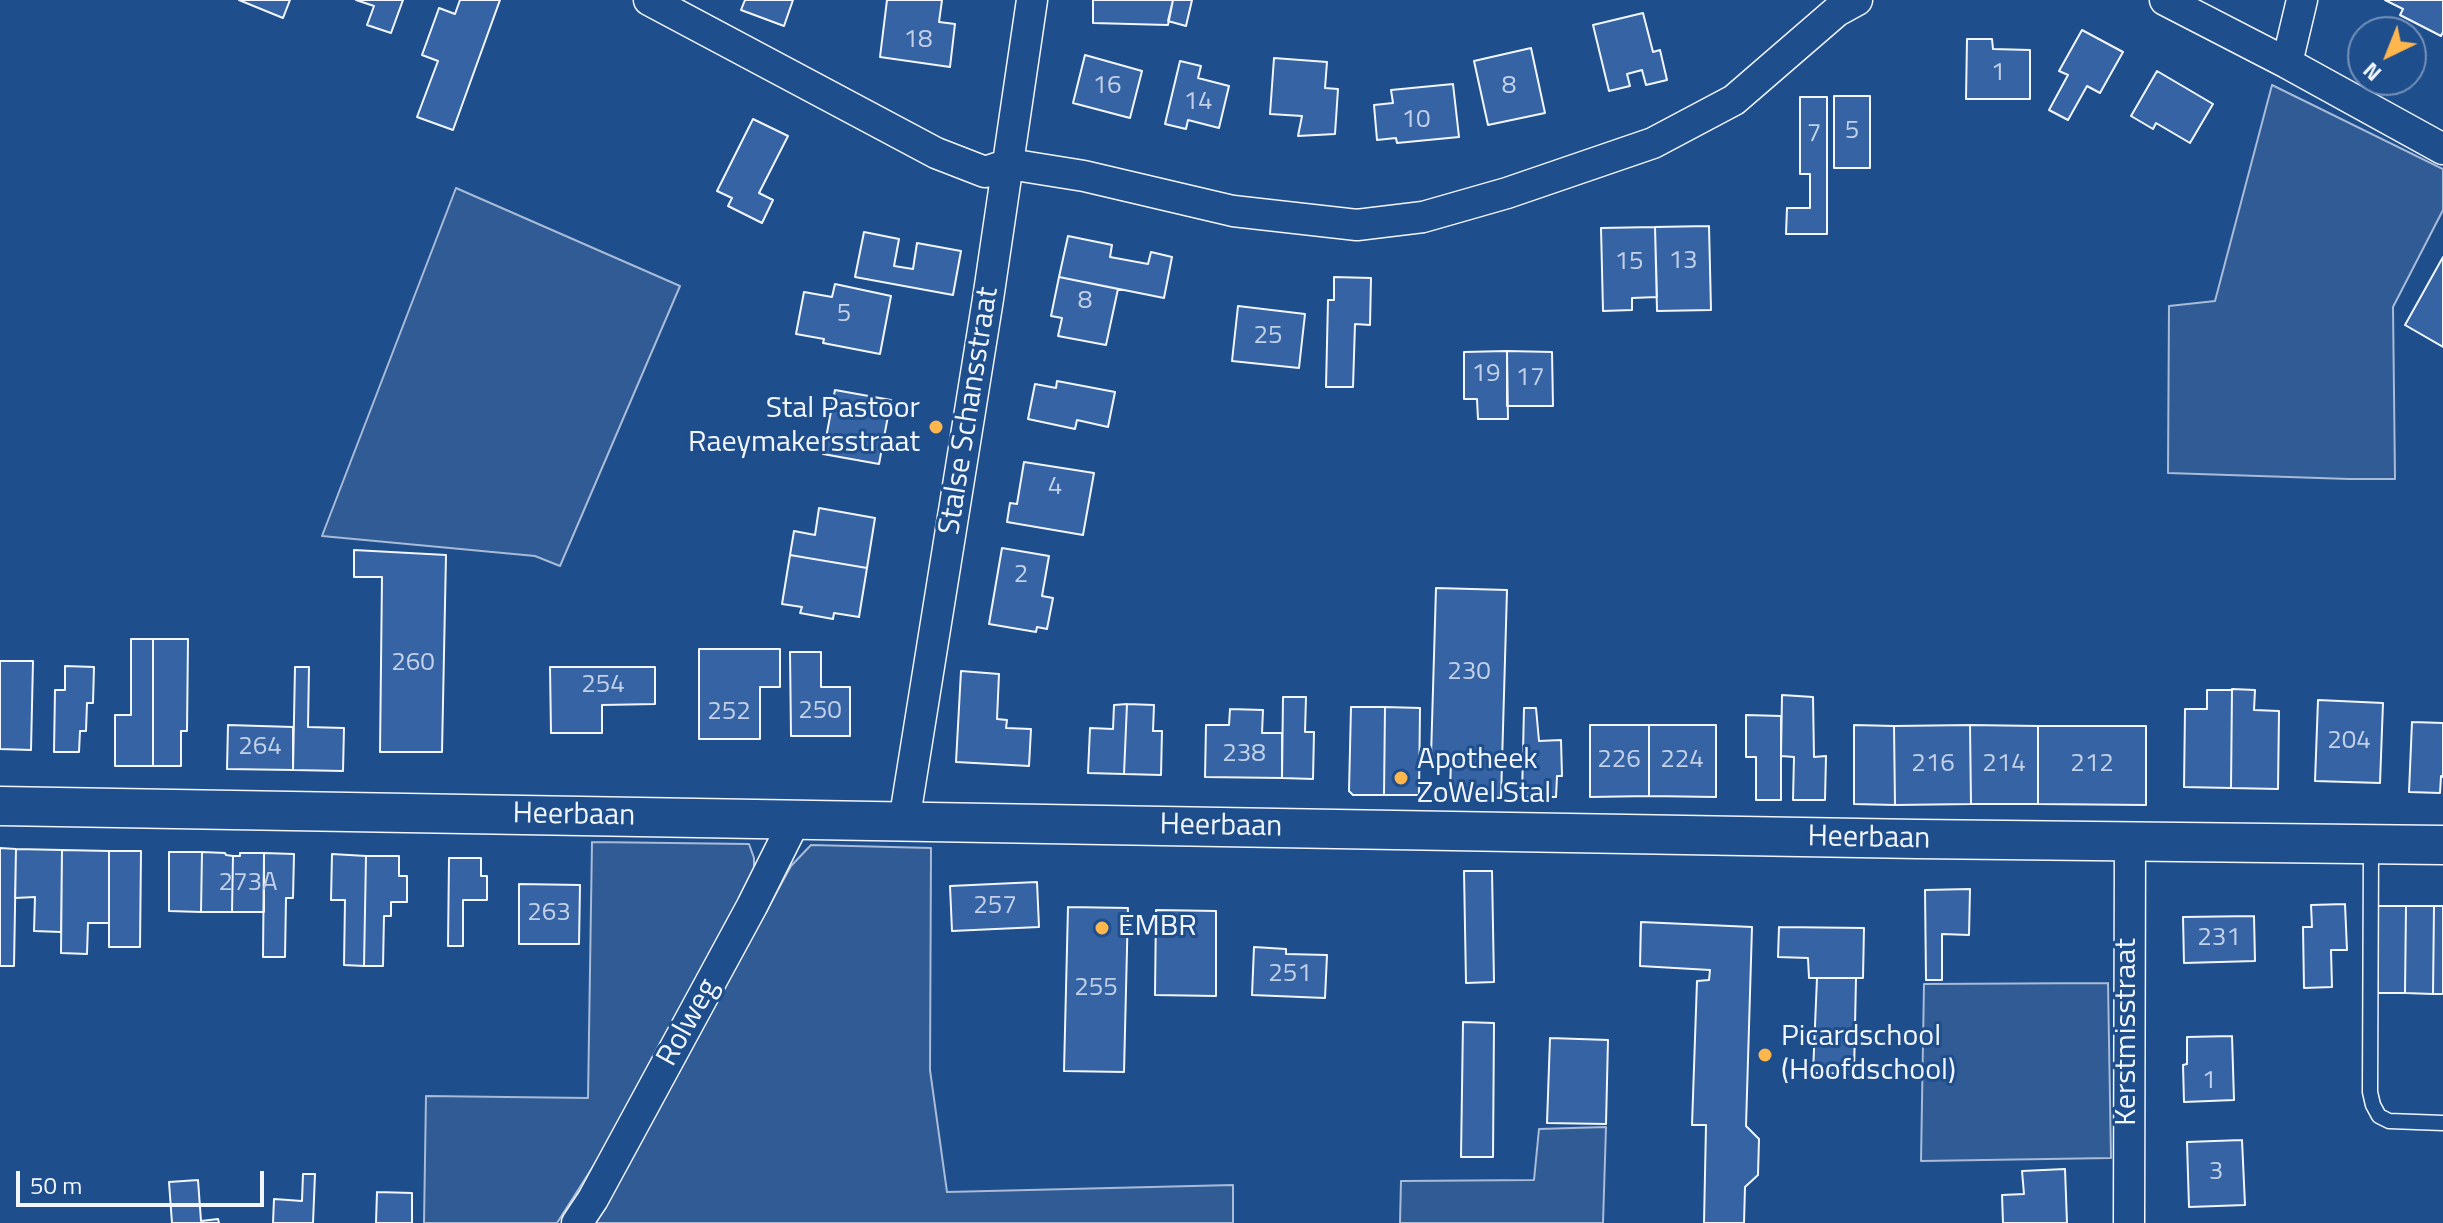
<!DOCTYPE html>
<html>
<head>
<meta charset="utf-8">
<style>
	body { margin:0 }
	#map { position:relative; width:2443px; height:1223px; overflow:hidden; background:#1f4e8c; font-family:"Titillium Web",sans-serif }
	canvas { display:block }
	.north { position:absolute; left:2347px; top:16px; width:80px; height:80px; box-sizing:border-box; background:#1f4e8c; border:2px solid #7391ba; border-radius:50%; rotate:223deg; font-size:22px; font-weight:700; line-height:32px; text-align:center; color:#f2f6ff }
	.north::after { content:''; display:block; margin:auto; width:28px; height:36px; background:#ffb74d; clip-path:polygon(50% 0,100% 100%,50% 72%,0 100%) }
	.scale { position:absolute; left:16px; top:1171px; width:248px; height:36px; box-sizing:border-box; border:4px solid #f2f6ff; border-top:0; padding-left:10px; font-size:24px; line-height:28px; white-space:nowrap; color:#f2f6ff; -webkit-text-stroke:6px #1f4e8c; paint-order:stroke }
</style>
</head>
<body>
<div id="map">
<canvas width="2443" height="1223"></canvas>
<div class="north">N</div>
<div class="scale">50 m</div>
</div>
<script>
const context = document.querySelector('canvas').getContext('2d');
context.lineJoin = 'round';
function fill(path, color) {
  context.fillStyle = color;
  context.fill(path, 'evenodd');
}
function poly(rows) {
  const path = new Path2D();
  for (const r of rows) {
    path.moveTo(r[0], r[1]);
    for (let i = 2; i < r.length; i += 2) path.lineTo(r[i], r[i + 1]);
  }
  return path;
}
function strokePath(path, color, width, dash) {
  context.strokeStyle = color;
  context.lineWidth = width;
  context.lineCap = dash ? 'butt' : 'round';
  context.setLineDash(dash || []);
  context.stroke(path);
}
function drawText(font, color, halo, rows, align = 'center') {
  context.font = font + ' "Titillium Web",sans-serif';
  context.lineWidth = 6;
  context.setLineDash([]);
  context.textBaseline = 'middle';
  context.strokeStyle = halo;
  context.fillStyle = color;
  for (const [text, x, y, turn = 0] of rows) {
    context.save();
    context.translate(x, y);
    context.rotate((+turn || 0) * Math.PI / 180);
    context.textAlign = isNaN(turn) ? turn : align;
    if (halo) context.strokeText(text, 0, 0);
    context.fillText(text, 0, 0);
    context.restore();
  }
}
const built = poly([
	[2272,85,2443,169,2443,210,2393,307,2395,479,2349,479,2168,473,2169,306,2215,301,2272,85],
	[456,188,680,286,560,566,535,556,322,536,456,188],
	[592,842,749,844,754,858,754,871,601,1154,557,1223,424,1223,426,1096,588,1098,592,842],
	[811,845,931,848,930,1070,947,1192,1233,1185,1233,1223,596,1223,791,866,811,845],
	[2108,983,2111,1158,1921,1161,1924,984,2108,983],
	[1606,1127,1603,1223,1400,1223,1401,1181,1534,1180,1539,1129,1606,1127]
]);
fill(built, '#305b95');
strokePath(built, '#a8bbd7', 2);
const building = poly([
	[239,0,290,0,283,18,239,0],
	[356,0,403,0,391,33,367,25,374,6,356,0],
	[460,0,500,0,453,130,417,117,438,61,422,55,439,8,455,14,460,0],
	[745,0,793,0,784,26,741,10,745,0],
	[887,0,942,0,939,22,955,24,950,67,880,57,887,0],
	[1093,0,1173,0,1168,25,1093,23,1093,0],
	[1173,0,1192,0,1186,26,1168,21,1173,0],
	[2385,0,2443,0,2443,32,2441,36,2400,15,2403,9,2385,0],
	[1643,13,1653,52,1660,50,1667,80,1646,85,1642,70,1627,74,1630,86,1609,91,1593,25,1643,13],
	[2082,30,2123,52,2100,93,2087,86,2068,120,2049,110,2068,75,2059,71,2082,30],
	[1967,39,1992,39,1993,49,2030,50,2030,99,1966,99,1967,39],
	[1531,48,1545,113,1488,125,1474,61,1531,48],
	[1085,55,1142,71,1130,118,1073,103,1085,55],
	[1274,58,1327,62,1325,88,1338,89,1335,134,1298,136,1302,116,1270,114,1274,58],
	[1180,61,1201,66,1198,78,1229,86,1219,128,1188,120,1186,129,1165,124,1180,61],
	[2157,71,2213,104,2190,143,2156,123,2153,129,2131,116,2157,71],
	[1453,84,1459,137,1397,143,1396,138,1377,140,1374,105,1393,103,1391,90,1453,84],
	[1834,96,1870,96,1870,168,1834,168,1834,96],
	[1800,97,1827,97,1827,234,1786,234,1787,208,1810,208,1810,174,1800,174,1800,97],
	[753,119,788,136,759,193,773,200,762,223,728,206,732,198,717,191,753,119],
	[1709,226,1711,310,1657,311,1655,227,1709,226],
	[1655,227,1657,297,1632,298,1632,310,1603,311,1601,228,1655,227],
	[864,232,899,239,894,266,913,269,917,243,961,251,953,295,855,277,864,232],
	[1068,236,1112,245,1110,257,1148,264,1151,252,1172,257,1164,298,1059,277,1068,236],
	[2443,257,2443,347,2405,325,2443,257],
	[1059,277,1118,289,1106,345,1058,336,1062,318,1051,316,1059,277],
	[1334,277,1371,278,1370,325,1355,324,1353,387,1326,387,1328,300,1334,300,1334,277],
	[835,284,891,296,880,354,823,343,824,339,796,334,804,292,832,297,835,284],
	[1238,306,1305,314,1299,368,1232,361,1238,306],
	[1507,351,1552,352,1553,406,1507,406,1507,351],
	[1507,351,1508,419,1478,419,1477,399,1464,399,1464,352,1507,351],
	[1057,381,1115,392,1108,427,1077,420,1075,429,1028,419,1035,384,1056,388,1057,381],
	[835,390,891,400,879,464,823,454,835,390],
	[1024,462,1094,473,1083,535,1007,522,1010,503,1017,504,1024,462],
	[819,508,875,518,867,568,790,555,794,531,815,535,819,508],
	[1002,548,1049,556,1042,596,1053,598,1047,629,1037,627,1036,632,989,624,1002,548],
	[354,550,446,555,442,752,380,752,382,577,354,577,354,550],
	[790,555,867,568,859,617,834,613,833,619,800,613,802,607,782,604,790,555],
	[1436,588,1507,590,1501,798,1450,797,1451,757,1431,757,1436,588],
	[131,639,153,639,153,766,115,766,115,715,131,715,131,639],
	[153,639,188,639,187,731,181,731,181,766,153,766,153,639],
	[699,649,780,649,780,687,760,687,760,739,699,739,699,649],
	[790,652,821,652,821,687,850,687,850,736,791,736,790,652],
	[0,661,33,661,31,750,0,749,0,661],
	[65,666,94,667,93,703,87,703,86,731,80,731,79,752,54,752,55,690,65,690,65,666],
	[295,667,309,667,308,727,344,728,343,771,293,770,295,667],
	[550,667,655,667,655,704,602,705,602,733,551,733,550,667],
	[961,671,999,674,997,719,1007,720,1006,728,1031,729,1029,766,956,762,961,671],
	[2232,689,2255,690,2254,710,2279,711,2278,789,2231,788,2232,689],
	[2207,690,2232,690,2231,788,2184,787,2185,709,2207,709,2207,690],
	[1782,695,1813,697,1814,757,1826,756,1825,800,1793,800,1794,757,1781,756,1782,695],
	[1283,697,1306,697,1305,732,1314,732,1313,779,1282,778,1283,697],
	[2318,700,2383,703,2380,783,2315,781,2318,700],
	[1127,704,1154,705,1153,731,1162,731,1161,775,1124,774,1127,704],
	[1127,704,1124,774,1088,773,1090,728,1113,729,1114,705,1127,704],
	[1351,707,1385,707,1384,795,1353,795,1349,791,1351,707],
	[1385,707,1420,708,1419,795,1384,795,1385,707],
	[1524,708,1536,708,1539,741,1561,740,1562,776,1557,776,1556,797,1522,797,1524,708],
	[1230,709,1263,710,1262,733,1282,733,1282,778,1205,777,1206,725,1229,725,1230,709],
	[1746,715,1781,716,1781,800,1756,800,1756,757,1746,757,1746,715],
	[2412,722,2443,723,2443,777,2441,776,2440,793,2409,792,2412,722],
	[228,725,293,727,293,770,227,769,228,725],
	[1590,725,1649,725,1649,796,1590,797,1590,725],
	[1649,725,1716,725,1716,797,1649,796,1649,725],
	[1854,725,1894,726,1895,805,1854,804,1854,725],
	[1970,725,2038,726,2038,804,1971,804,1970,725],
	[1970,725,1971,804,1895,805,1894,726,1970,725],
	[2038,726,2146,726,2146,805,2038,804,2038,726],
	[0,848,16,849,14,966,0,966,0,848],
	[16,849,62,850,61,932,34,931,35,897,15,898,16,849],
	[62,850,109,851,109,923,88,923,87,954,61,953,62,850],
	[109,851,141,851,140,947,109,947,109,851],
	[169,852,202,852,201,912,169,911,169,852],
	[202,852,225,853,226,855,233,856,232,912,201,912,202,852],
	[240,853,264,853,264,912,232,912,233,856,240,856,240,853],
	[264,853,294,854,293,898,286,898,285,957,263,957,264,853],
	[332,854,366,856,364,966,344,965,345,900,331,900,332,854],
	[366,856,399,856,399,876,407,876,407,902,391,902,391,916,384,916,383,966,364,966,366,856],
	[449,858,481,858,481,876,487,876,487,900,463,900,463,946,448,946,449,858],
	[1464,871,1492,871,1494,982,1466,983,1464,871],
	[1037,882,1039,927,952,931,950,886,1037,882],
	[519,884,580,885,579,944,519,944,519,884],
	[1970,889,1969,935,1942,934,1942,980,1926,980,1925,890,1970,889],
	[2345,904,2347,950,2331,950,2332,987,2304,988,2303,927,2312,927,2311,905,2345,904],
	[2378,906,2406,906,2405,993,2378,993,2378,906],
	[2406,906,2434,906,2433,994,2405,993,2406,906],
	[2434,906,2443,906,2443,994,2433,994,2434,906],
	[1068,907,1128,908,1124,1072,1064,1071,1068,907],
	[1156,910,1216,911,1216,996,1155,995,1156,910],
	[2254,916,2255,961,2184,963,2183,917,2254,916],
	[1641,922,1752,927,1746,1126,1759,1139,1758,1175,1745,1187,1744,1223,1704,1223,1706,1125,1692,1125,1697,981,1709,980,1710,970,1640,966,1641,922],
	[1779,927,1864,928,1863,978,1809,978,1808,958,1778,957,1779,927],
	[1254,947,1286,949,1286,954,1327,955,1325,998,1252,995,1254,947],
	[1817,978,1856,978,1854,1074,1813,1073,1817,978],
	[1463,1022,1494,1023,1493,1157,1461,1157,1463,1022],
	[2232,1036,2234,1100,2184,1102,2183,1065,2187,1064,2187,1037,2232,1036],
	[1550,1038,1608,1040,1606,1124,1547,1123,1550,1038],
	[2242,1140,2245,1205,2189,1207,2187,1142,2242,1140],
	[2065,1169,2067,1223,2003,1223,2002,1195,2024,1194,2022,1171,2065,1169],
	[303,1174,315,1174,313,1223,273,1223,274,1199,302,1201,303,1174],
	[198,1180,201,1221,218,1219,219,1223,172,1223,169,1182,198,1180],
	[377,1192,412,1193,412,1223,376,1223,377,1192]
]);
fill(building, '#3563a3');
strokePath(building, '#f2f6ff', 2);
const service = poly([
	[2371,847,2370,1092,2373,1105,2379,1116,2389,1121,2443,1123]
]);
const minor = poly([
	[649,0,936,153,985,172,1009,164,1084,176,1233,211,1357,225,1423,217,1507,193,1653,143,1734,100,1837,11,1857,0],
	[2165,0,2287,63,2443,149],
	[2287,63,2302,0],
	[904,822,988,299,1032,0],
	[577,1223,593,1199,752,906,795,820],
	[2129,1223,2130,841]
]);
const tertiary = poly([
	[0,806,1917,839,2443,845]
]);
strokePath(service, '#f2f6ff', 17);
strokePath(minor, '#f2f6ff', 33);
strokePath(tertiary, '#f2f6ff', 41);
strokePath(service, '#1f4e8c', 14);
strokePath(minor, '#1f4e8c', 30);
strokePath(tertiary, '#1f4e8c', 38);
for (const [x, y, r, color] of [
	[936,427,8,"#ffb74d"],
	[1401,778,8,"#ffb74d"],
	[1102,928,8,"#ffb74d"],
	[1765,1055,8,"#ffb74d"]
]) {
  const dot = new Path2D();
  dot.arc(x, y, r, 0, 2 * Math.PI);
  context.fillStyle = color;
  context.fill(dot);
  strokePath(dot, '#1f4e8c', 3);
}
drawText('26px', '#c3d1e8', null, [
	["18",918,41],
	["1",1998,74],
	["16",1107,87],
	["8",1509,87],
	["14",1198,103],
	["10",1416,121],
	["5",1852,132],
	["7",1814,135],
	["13",1683,262],
	["15",1629,263],
	["8",1085,302],
	["5",844,315],
	["25",1268,337],
	["19",1486,375],
	["17",1530,379],
	["4",1055,488],
	["2",1021,576],
	["260",413,664],
	["230",1469,673],
	["254",603,686],
	["250",820,712],
	["252",729,713],
	["204",2349,742],
	["264",260,748],
	["238",1244,755],
	["226",1619,761],
	["224",1682,761],
	["216",1933,765],
	["214",2004,765],
	["212",2092,765],
	["273A",248,884],
	["257",995,907],
	["263",549,914],
	["231",2219,939],
	["251",1290,975],
	["255",1096,989],
	["1",2209,1082],
	["3",2216,1173]
]);
drawText('30px', '#f2f6ff', '#1f4e8c', [
	["Stal Pastoor",920,410,"right"],
	["Raeymakersstraat",920,444,"right"],
	["Apotheek",1417,761],
	["ZoWel Stal",1417,795],
	["EMBR",1118,928],
	["Picardschool",1781,1038],
	["(Hoofdschool)",1781,1072]
], 'left');
drawText('30px', '#f2f6ff', '#1f4e8c', [
	["Stalse Schansstraat",970,411,-81],
	["Heerbaan",574,816,1],
	["Heerbaan",1221,827,1],
	["Heerbaan",1869,839,1],
	["Rolweg",689,1023,-61],
	["Kerstmisstraat",2128,1032,-90]
]);
</script>
</body>
</html>
